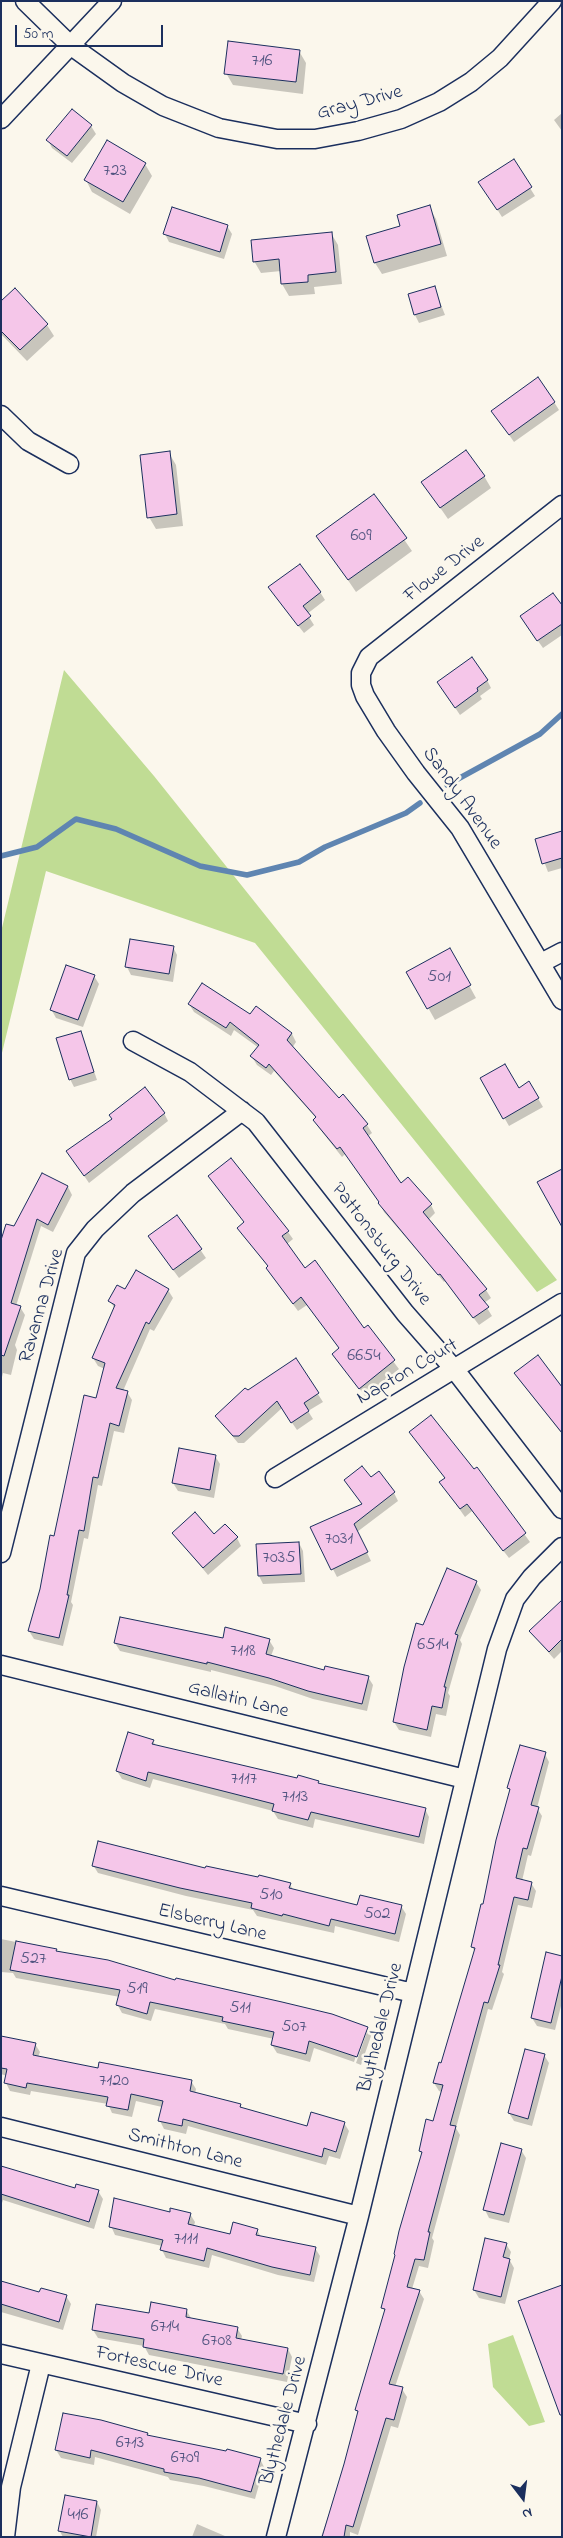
<!DOCTYPE html>
<html>
<head>
<meta charset="utf-8">
<style>
	body { margin:0 }
	#map { position:relative; width:563px; height:2538px; overflow:hidden; background:#fbf7ec; font-family:"Indie Flower",sans-serif }
	canvas { display:block }
	.frame { position:absolute; inset:0; border:2px solid #1b2f5e; pointer-events:none }
	.north { position:absolute; left:498px; top:2473px; width:50px; height:50px; -webkit-text-stroke:4px #fbf7ec; paint-order:stroke; rotate:165deg; font-size:14px; font-weight:700; line-height:20px; text-align:center; color:#1b2f5e }
	.north::after { content:''; display:block; margin:auto; width:18px; height:22px; background:#1b2f5e; clip-path:polygon(50% 0,100% 100%,50% 72%,0 100%) }
	.scale { position:absolute; left:15px; top:25px; width:148px; height:22px; box-sizing:border-box; border:2px solid #1b2f5e; border-top:0; padding-left:6px; font-size:15px; line-height:18px; white-space:nowrap; color:#1b2f5e; -webkit-text-stroke:4px #fbf7ec; paint-order:stroke }
</style>
</head>
<body>
<div id="map">
<canvas width="563" height="2538"></canvas>
<div class="frame"></div>
<div class="north">N</div>
<div class="scale">50 m</div>
</div>
<script>
const context = document.querySelector('canvas').getContext('2d');
context.lineJoin = 'round';
function fill(path, color) {
  context.fillStyle = color;
  context.fill(path, 'evenodd');
}
function poly(rows) {
  const path = new Path2D();
  for (const r of rows) {
    path.moveTo(r[0], r[1]);
    for (let i = 2; i < r.length; i += 2) path.lineTo(r[i], r[i + 1]);
  }
  return path;
}
function strokePath(path, color, width, dash) {
  context.strokeStyle = color;
  context.lineWidth = width;
  context.lineCap = dash ? 'butt' : 'round';
  context.setLineDash(dash || []);
  context.stroke(path);
}
function drawText(font, color, halo, rows, align = 'center') {
  context.font = font + ' "Indie Flower",sans-serif';
  context.lineWidth = 5;
  context.setLineDash([]);
  context.textBaseline = 'middle';
  context.strokeStyle = halo;
  context.fillStyle = color;
  for (const [text, x, y, turn = 0] of rows) {
    context.save();
    context.translate(x, y);
    context.rotate((+turn || 0) * Math.PI / 180);
    context.textAlign = isNaN(turn) ? turn : align;
    if (halo) context.strokeText(text, 0, 0);
    context.fillText(text, 0, 0);
    context.restore();
  }
}
fill(poly([
	[64,670,154,776,557,1280,537,1292,255,943,46,871,1,1057,1,932],
	[513,2335,545,2422,529,2426,493,2387,488,2344]
]), '#c0dc94');
fill(poly([
	[299,51,306,63,303,94,233,85,226,73],
	[72,111,91,126,96,134,72,163,52,148,48,140],
	[562,113,562,131,554,120],
	[513,161,535,196,502,217,485,190],
	[145,164,152,176,130,214,92,192,86,180],
	[429,207,436,219,447,256,382,274,375,263,401,227],
	[227,226,232,234,224,259,169,242,165,234],
	[331,233,338,245,342,284,314,287,315,294,289,296,282,284,281,271,261,273,254,261],
	[434,287,445,315,419,323,415,315],
	[1,303,47,325,54,336,27,361,1,334],
	[554,402,559,410,514,442,498,419],
	[169,453,176,465,183,526,156,529,149,517],
	[484,476,491,488,448,519,423,483],
	[374,496,412,551,356,592,318,536],
	[320,592,325,600,307,614,314,625,304,633,275,596],
	[562,607,562,635,543,648,526,624],
	[487,680,491,688,480,696,482,699,460,715,438,682],
	[562,832,562,868,548,872,536,840],
	[173,947,177,955,173,982,131,975,127,967],
	[449,949,476,998,435,1020,408,972],
	[94,976,99,984,83,1027,56,1018,51,1009],
	[189,1004,250,1015,256,1008,292,1034,296,1042,292,1048,338,1100,367,1125,372,1133,367,1137,401,1185,431,1205,435,1213,428,1220,486,1290,491,1298,484,1303,492,1316,479,1325,445,1281,444,1282,384,1212,380,1203,345,1154,342,1157,319,1128,314,1120,316,1118,274,1071,271,1075,257,1065,252,1057,259,1048,234,1030,231,1036,194,1012],
	[81,1032,97,1080,74,1087,70,1079],
	[482,1079,518,1089,529,1083,543,1107,509,1126],
	[164,1113,168,1121,89,1183,68,1152],
	[43,1174,68,1187,72,1195,53,1232,41,1226,16,1306,20,1307,25,1315,15,1345,17,1350,11,1375,3,1373,1,1381,1,1244,15,1227],
	[209,1177,288,1232,293,1239,287,1244,305,1269,364,1330,367,1327,399,1369,365,1396,333,1354,340,1349,307,1305,298,1311,272,1276,268,1267,239,1228,245,1223],
	[177,1216,206,1258,179,1278,154,1244],
	[168,1290,173,1298,154,1331,150,1329,123,1391,127,1392,132,1400,124,1433,114,1431,102,1486,98,1485,88,1539,84,1538,71,1602,73,1605,63,1646,34,1639,29,1631,105,1369,98,1366,93,1358,115,1309,110,1301,126,1291],
	[296,1360,323,1402,308,1411,313,1419,297,1430,282,1408,244,1443,238,1443,216,1416],
	[516,1373,562,1387,562,1434,520,1381],
	[411,1432,474,1471,476,1468,530,1542,509,1558,472,1511,465,1517,441,1483,446,1479],
	[215,1456,220,1464,214,1498,178,1491,173,1483],
	[371,1479,394,1493,398,1501,357,1532,371,1561,337,1577,312,1528,363,1505,346,1481],
	[173,1533,237,1538,241,1546,208,1575],
	[299,1543,303,1551,305,1582,263,1584,259,1576],
	[476,1582,481,1590,460,1640,462,1644,448,1693,450,1696,446,1716,436,1714,431,1737,399,1730,394,1722,424,1627],
	[562,1601,562,1651,554,1659,530,1631],
	[269,1640,274,1648,271,1656,325,1672,368,1677,373,1685,367,1711,313,1699,275,1686,211,1670,211,1672,120,1651,115,1643],
	[153,1741,156,1746,298,1780,318,1782,319,1784,425,1809,429,1817,424,1844,315,1819,313,1828,278,1819,273,1811,224,1798,153,1779,150,1788,122,1779,117,1771],
	[545,1754,549,1762,537,1808,542,1816,531,1856,528,1855,522,1881,531,1883,536,1891,532,1908,518,1905,502,1972,504,1974,492,2010,488,2009,456,2128,460,2135,432,2238,434,2241,428,2268,419,2266,412,2289,419,2291,424,2299,395,2387,402,2389,407,2397,398,2428,391,2426,358,2535,350,2532,350,2537,321,2537,346,2464,358,2414,356,2410,385,2312,383,2308,422,2155,420,2151,434,2122,442,2092,439,2091,434,2083,442,2065,475,1952,472,1947,484,1906,511,1792,509,1788],
	[93,1865,206,1870,290,1884,293,1890,358,1907,401,1906,406,1914,399,1942,335,1926,334,1933,257,1916,253,1910,186,1896,98,1873],
	[1,1939,56,1950,57,1953,367,2028,371,2036,361,2065,356,2063,367,2032,364,2032,354,2062,314,2048,310,2062,277,2053,272,2045,274,2039,228,2029,225,2024,155,2009,151,2021,122,2013,117,2004,120,1997,16,1978,13,1973,1,1972],
	[562,1957,562,2002,555,2030,537,2026,532,2018],
	[1,2037,35,2044,40,2052,38,2057,99,2069,191,2081,196,2089,195,2094,240,2105,242,2108,307,2128,344,2123,349,2131,340,2159,329,2156,326,2165,188,2126,186,2134,164,2129,160,2121,162,2107,136,2101,132,2117,112,2113,108,2104,31,2091,30,2095,10,2091,6,2083,7,2076,1,2074],
	[544,2055,549,2063,532,2126,514,2121,509,2113],
	[521,2150,526,2158,509,2223,489,2218,485,2210],
	[1,2167,76,2190,98,2191,103,2199,94,2229,3,2200,1,2206],
	[170,2213,190,2214,195,2222,194,2226,230,2235,257,2230,261,2237,315,2248,320,2256,314,2282,278,2275,212,2255,209,2268,166,2258,162,2250,162,2246,115,2235,111,2226],
	[506,2244,511,2252,509,2259,514,2268,505,2304,479,2298,474,2290],
	[1,2282,40,2294,66,2296,71,2304,63,2330,1,2312],
	[186,2310,191,2318,237,2328,242,2336,241,2340,288,2349,292,2357,287,2382,149,2355,144,2346,98,2338,93,2330,150,2314],
	[147,2434,148,2436,260,2459,264,2467,255,2499,204,2486,170,2480,168,2477,95,2457,94,2465,61,2458,56,2450],
	[97,2502,101,2510,96,2537,63,2537,59,2530],
	[197,2524,225,2536,226,2537,192,2537]
]), '#0003');
strokePath(poly([
	[447,785,540,734,562,714],
	[1,856,37,847,76,819,116,829,200,866,247,875,299,862,325,847,406,813,420,803]
]), '#5f85b1', 5.5);
const building = poly([
	[228,41,300,50,296,82,224,74,228,41],
	[72,109,92,125,67,156,46,140,72,109],
	[107,140,146,163,123,202,84,180,107,140],
	[514,159,532,187,497,210,478,182,514,159],
	[430,205,441,244,374,263,366,236,400,226,397,215,430,205],
	[172,207,228,225,220,252,163,234,172,207],
	[332,232,336,272,308,275,308,282,281,284,279,259,253,262,251,240,332,232],
	[435,286,441,307,414,315,408,294,435,286],
	[15,288,48,324,20,350,1,331,1,301,15,288],
	[538,377,555,402,509,435,491,411,538,377],
	[466,450,485,476,440,508,421,482,466,450],
	[170,451,177,514,147,518,140,455,170,451],
	[374,494,407,538,348,580,316,536,374,494],
	[300,564,321,592,303,606,311,616,298,626,268,587,300,564],
	[553,593,562,605,562,624,537,641,520,616,553,593],
	[472,657,488,680,477,688,478,691,455,708,437,682,472,657],
	[562,831,562,858,542,864,535,839,562,831],
	[130,939,174,946,169,974,125,967,130,939],
	[450,948,471,985,427,1009,406,972,450,948],
	[66,965,95,975,78,1020,50,1010,66,965],
	[202,983,250,1014,256,1006,292,1033,287,1040,339,1098,343,1094,368,1124,363,1128,401,1183,408,1177,432,1204,423,1212,487,1289,479,1295,489,1307,473,1318,440,1274,438,1275,378,1203,379,1202,340,1147,337,1149,313,1120,316,1117,269,1064,266,1068,250,1056,259,1045,230,1022,226,1028,188,1004,202,983],
	[81,1031,94,1072,69,1080,56,1038,81,1031],
	[505,1064,519,1088,529,1081,539,1098,503,1119,480,1078,505,1064],
	[145,1087,165,1113,84,1176,66,1151,112,1119,109,1115,145,1087],
	[231,1158,289,1231,282,1236,305,1268,315,1260,364,1328,368,1325,395,1360,359,1389,332,1354,339,1348,301,1297,293,1304,266,1268,268,1266,237,1228,244,1222,208,1176,231,1158],
	[562,1169,562,1227,537,1182,562,1169],
	[42,1173,68,1186,48,1225,37,1219,11,1303,21,1306,4,1356,1,1355,1,1240,6,1224,14,1226,42,1173],
	[177,1215,202,1249,173,1270,148,1236,177,1215],
	[136,1270,169,1289,149,1324,146,1322,116,1388,128,1391,119,1426,110,1423,98,1478,93,1477,84,1531,79,1530,67,1595,69,1595,59,1638,28,1631,40,1589,50,1535,54,1536,84,1395,96,1398,105,1363,92,1358,115,1305,108,1301,117,1285,125,1289,136,1270],
	[538,1355,562,1387,562,1433,514,1373,538,1355],
	[296,1358,319,1393,304,1403,309,1411,291,1423,277,1401,239,1436,233,1436,215,1416,245,1388,248,1390,296,1358],
	[431,1415,474,1469,477,1467,526,1533,503,1551,467,1504,460,1509,439,1482,445,1478,409,1432,431,1415],
	[179,1448,216,1455,210,1490,172,1483,179,1448],
	[362,1466,371,1477,379,1471,395,1492,354,1524,368,1552,331,1570,310,1527,362,1504,344,1480,362,1466],
	[195,1512,214,1534,225,1524,238,1537,203,1568,172,1533,195,1512],
	[299,1542,301,1574,258,1576,256,1544,299,1542],
	[447,1568,477,1581,455,1634,458,1635,444,1687,446,1687,442,1708,432,1706,427,1730,393,1722,404,1667,416,1623,423,1625,447,1568],
	[562,1600,562,1639,549,1652,529,1631,562,1600],
	[120,1617,223,1638,225,1627,270,1639,266,1654,324,1670,325,1666,369,1676,362,1704,308,1691,269,1678,207,1662,207,1664,114,1643,120,1617],
	[128,1732,154,1740,152,1744,297,1778,298,1775,319,1781,318,1783,426,1808,419,1837,311,1812,308,1820,272,1811,274,1804,219,1790,148,1772,146,1781,116,1771,128,1732],
	[520,1745,546,1752,531,1805,539,1807,527,1849,523,1848,516,1878,532,1882,528,1900,514,1897,498,1965,500,1965,488,2003,484,2002,450,2125,456,2126,428,2232,430,2232,424,2260,415,2259,407,2287,420,2290,389,2384,403,2387,394,2420,386,2418,353,2527,346,2525,344,2537,322,2537,344,2464,358,2411,355,2410,385,2309,381,2308,395,2255,394,2254,399,2231,422,2152,419,2151,426,2119,433,2121,443,2085,433,2083,439,2062,441,2063,475,1948,471,1947,481,1904,483,1904,496,1840,510,1789,507,1788,520,1745],
	[98,1841,205,1868,206,1866,258,1877,259,1875,291,1883,289,1888,357,1905,360,1895,402,1905,395,1934,331,1919,329,1926,283,1914,282,1916,251,1908,252,1903,180,1888,92,1866,98,1841],
	[16,1941,57,1949,56,1951,108,1960,175,1980,176,1978,282,2002,332,2014,368,2027,357,2057,309,2041,306,2054,271,2045,274,2032,222,2021,223,2017,150,2002,147,2014,116,2005,120,1990,10,1970,16,1941],
	[546,1952,562,1956,562,1976,551,2023,531,2018,546,1952],
	[1,2036,36,2043,33,2055,98,2068,99,2062,192,2080,190,2091,241,2104,240,2107,307,2126,311,2112,345,2122,336,2152,324,2148,322,2157,183,2119,182,2126,158,2121,163,2101,131,2094,128,2110,106,2106,108,2097,27,2083,26,2088,4,2083,7,2069,1,2068,1,2036],
	[525,2049,545,2054,528,2119,508,2113,525,2049],
	[501,2143,522,2149,504,2215,483,2210,501,2143],
	[1,2166,75,2188,76,2184,99,2190,89,2222,1,2194,1,2166],
	[114,2198,170,2212,170,2208,191,2213,188,2224,230,2234,233,2222,258,2229,256,2235,316,2247,310,2275,272,2267,207,2248,204,2261,160,2250,163,2240,109,2227,114,2198],
	[485,2238,507,2243,503,2257,510,2259,501,2297,473,2290,485,2238],
	[1,2281,39,2292,41,2288,67,2295,59,2322,1,2304,1,2281],
	[562,2285,562,2415,560,2415,518,2301,562,2285],
	[151,2302,187,2309,186,2317,238,2327,236,2338,288,2348,283,2374,143,2347,144,2339,92,2330,96,2304,149,2313,151,2302],
	[63,2413,101,2420,148,2433,147,2435,226,2451,227,2449,261,2458,251,2492,199,2478,164,2472,164,2469,91,2450,90,2458,55,2450,63,2413],
	[65,2495,97,2501,91,2537,58,2531,65,2495]
]);
fill(building, '#f5c6e9');
strokePath(building, '#1b2f5e', 1);
const street = poly([
	[25,1,70,45,123,83,163,106,219,128,277,139,315,139,358,131,401,119,439,102,471,82,500,58,552,1],
	[1,119,112,1],
	[1,415,28,441,69,464],
	[562,505,369,657,361,673,361,685,365,696,386,731,416,773,460,828,562,1000],
	[541,963,562,952],
	[133,1041,190,1072,256,1122,405,1313,455,1370,562,1509],
	[275,1478,562,1303],
	[1,1553,76,1253,95,1229,133,1193,242,1111],
	[1,1665,465,1779],
	[1,1896,413,1993],
	[1,2127,359,2216],
	[1,2354,307,2424],
	[5,2537,11,2487,41,2364],
	[276,2537,359,2216,497,1649,515,1599,532,1577,562,1547]
]);
strokePath(street, '#1b2f5e', 21);
strokePath(street, '#fbf7ec', 18);
drawText('18px', '#525581', null, [
	["716",262,62],
	["723",115,172],
	["609",361,537],
	["501",439,978],
	["6654",364,1357],
	["7031",339,1540],
	["7035",279,1559],
	["6514",433,1646],
	["7118",243,1652],
	["7117",244,1780],
	["7113",295,1798],
	["510",271,1896],
	["502",377,1915],
	["527",33,1960],
	["519",137,1990],
	["511",240,2009],
	["507",294,2028],
	["7120",114,2082],
	["7111",186,2240],
	["6714",165,2328],
	["6708",217,2342],
	["6713",130,2444],
	["6709",185,2459],
	["416",78,2516]
]);
drawText('20px', '#1b2f5e', '#fbf7ec', [
	["Gray Drive",360,104,-15],
	["Flowe Drive",445,570,-38],
	["Sandy Avenue",461,799,54],
	["Pattonsburg Drive",380,1245,52],
	["Ravanna Drive",43,1306,-74],
	["Napton Court",408,1373,-30],
	["Gallatin Lane",238,1701,14],
	["Elsberry Lane",212,1924,13],
	["Blythedale Drive",382,2028,-76],
	["Smithton Lane",185,2150,14],
	["Fortescue Drive",159,2368,13],
	["Blythedale Drive",285,2421,-75]
]);
</script>
</body>
</html>
